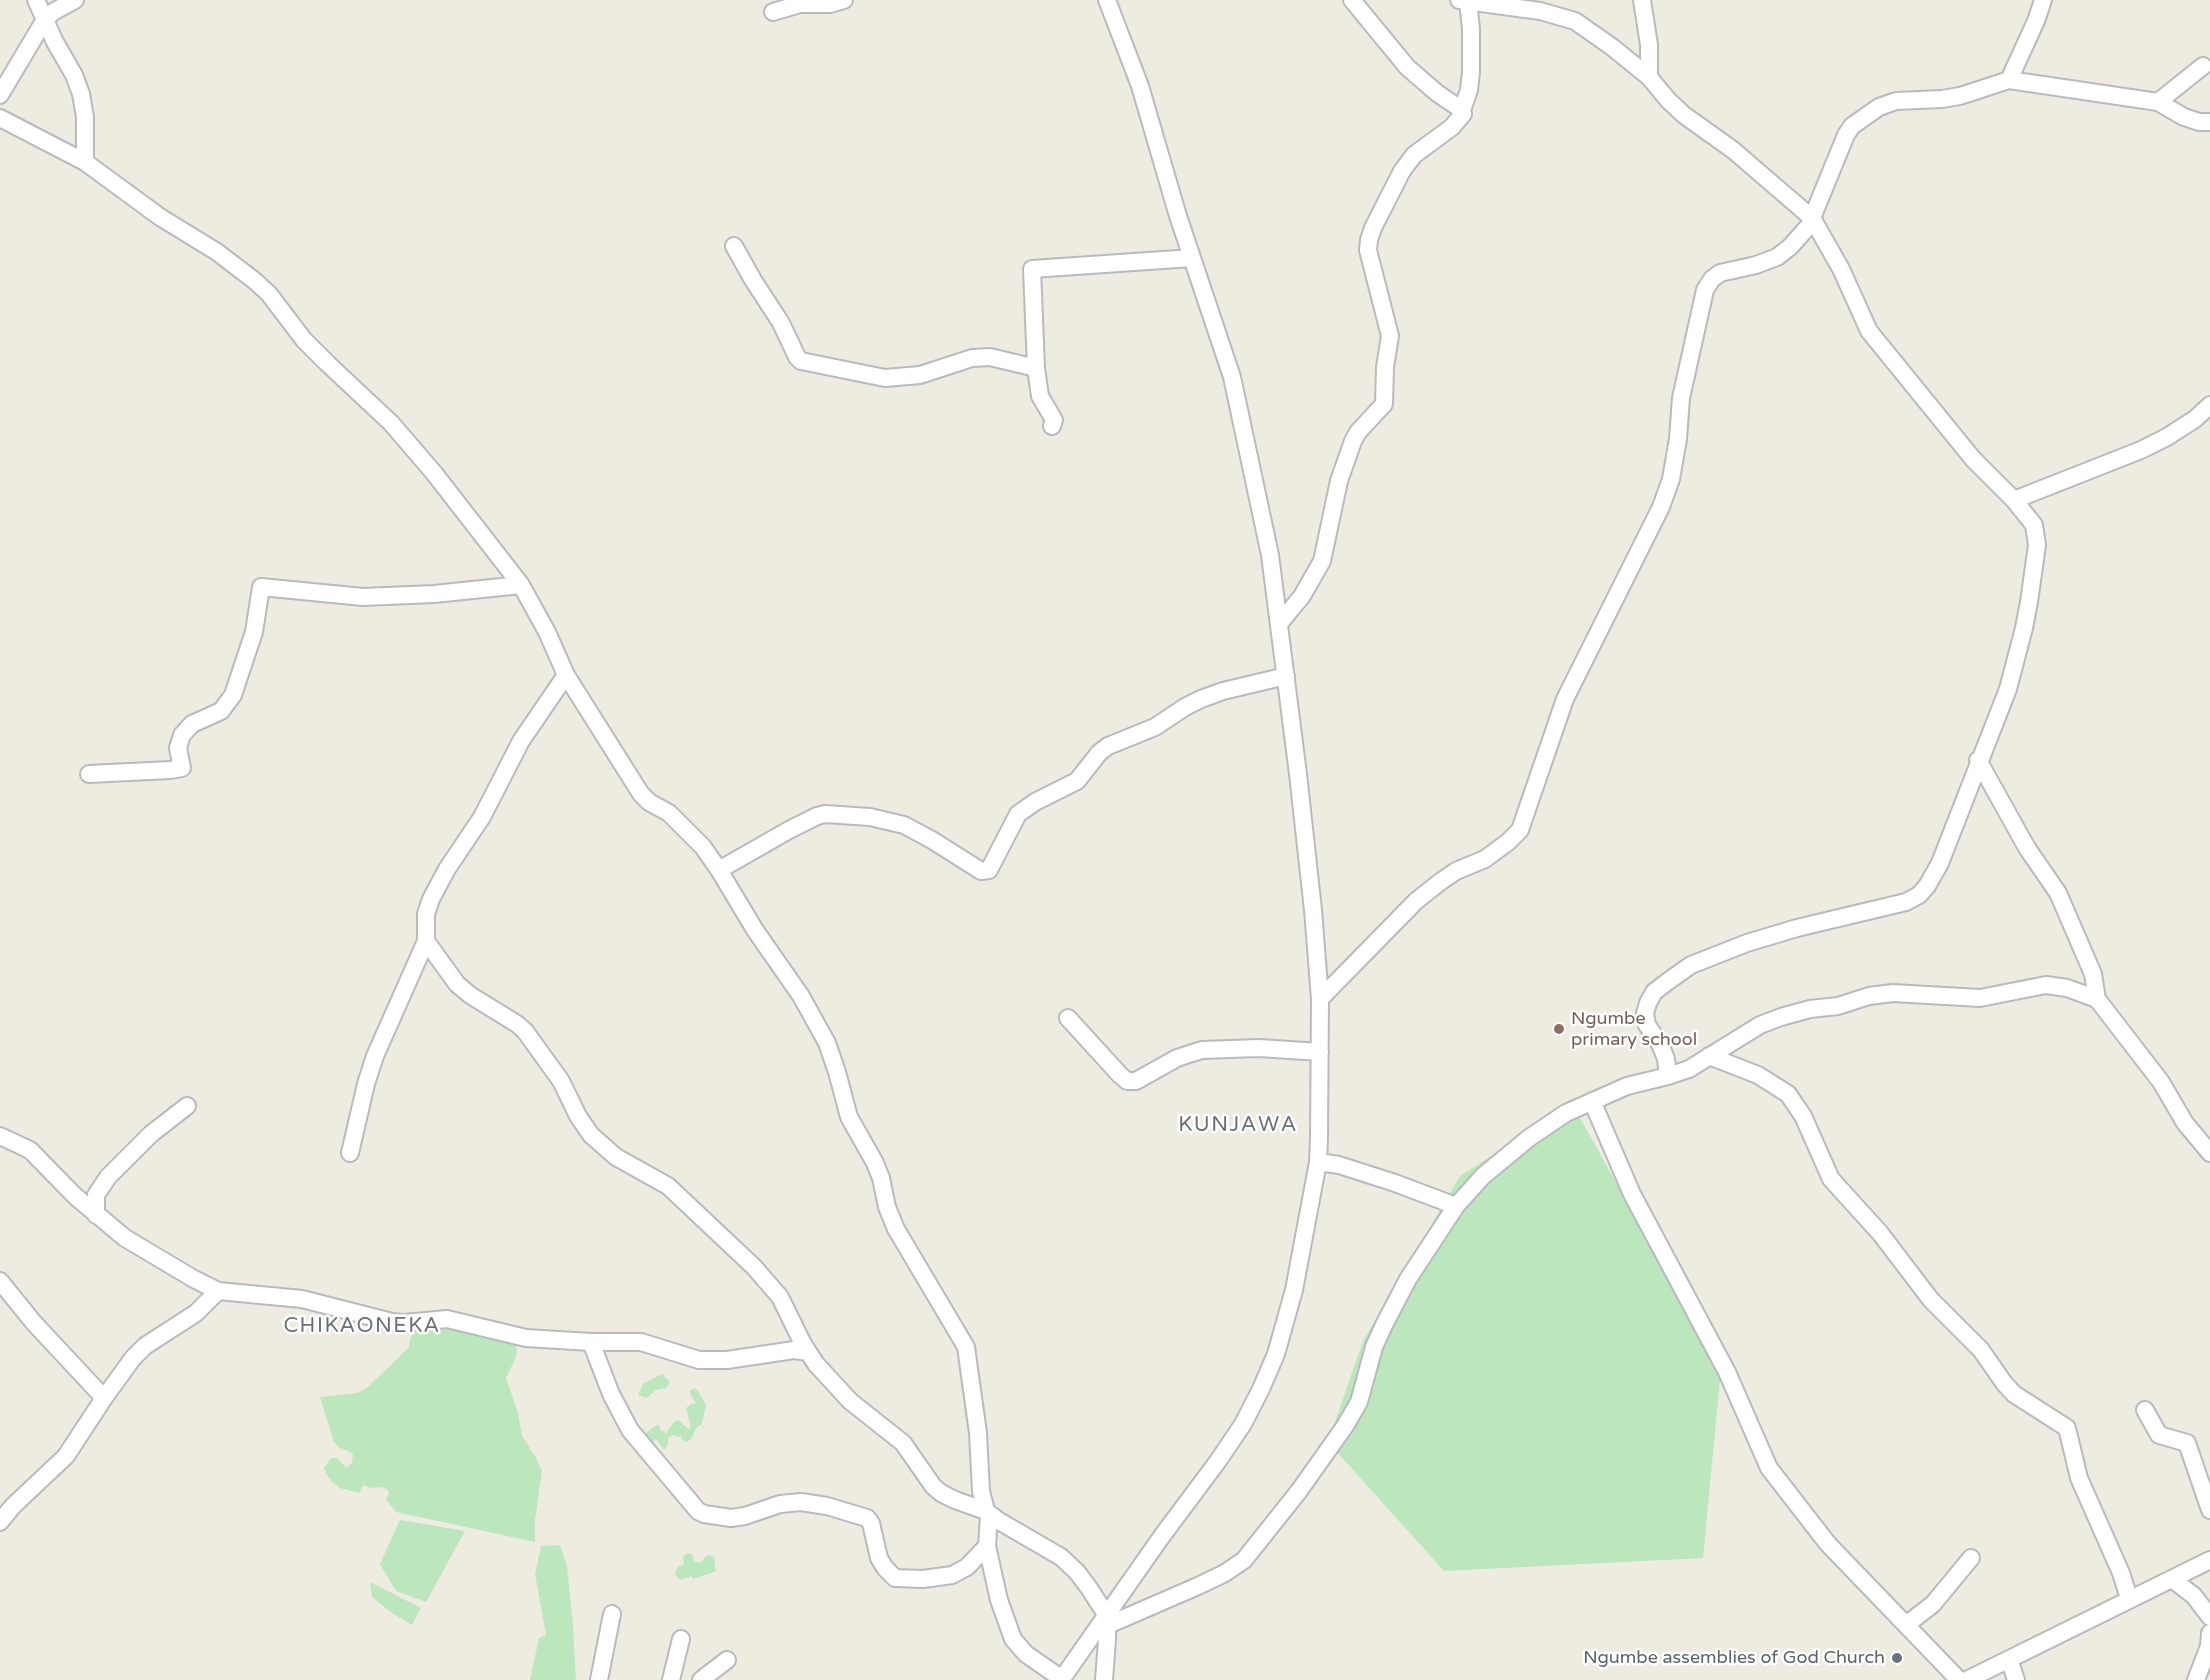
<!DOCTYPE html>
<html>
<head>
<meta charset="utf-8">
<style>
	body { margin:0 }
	canvas { display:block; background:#eeebe1 }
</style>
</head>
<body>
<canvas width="2210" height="1680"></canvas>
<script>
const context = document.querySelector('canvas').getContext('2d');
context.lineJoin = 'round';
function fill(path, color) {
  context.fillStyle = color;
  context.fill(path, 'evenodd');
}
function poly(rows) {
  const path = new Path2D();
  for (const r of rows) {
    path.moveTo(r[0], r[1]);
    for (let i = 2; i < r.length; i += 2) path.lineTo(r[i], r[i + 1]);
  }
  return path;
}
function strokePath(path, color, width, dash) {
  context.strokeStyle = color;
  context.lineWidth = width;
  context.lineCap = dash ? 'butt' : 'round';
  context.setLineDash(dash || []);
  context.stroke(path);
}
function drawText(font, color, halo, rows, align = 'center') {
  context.font = font + ' "Varela Round",sans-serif';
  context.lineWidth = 5;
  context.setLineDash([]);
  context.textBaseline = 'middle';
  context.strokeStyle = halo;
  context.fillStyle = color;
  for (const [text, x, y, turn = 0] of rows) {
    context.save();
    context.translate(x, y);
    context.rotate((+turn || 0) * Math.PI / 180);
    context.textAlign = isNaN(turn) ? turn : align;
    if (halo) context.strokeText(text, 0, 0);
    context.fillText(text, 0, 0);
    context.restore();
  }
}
fill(poly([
	[1572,1104,1721,1369,1703,1558,1444,1571,1328,1442,1363,1341,1460,1176],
	[441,1321,509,1336,517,1346,516,1357,506,1378,518,1413,522,1436,535,1456,542,1471,535,1520,535,1542,396,1512,386,1499,389,1494,388,1490,382,1487,370,1488,363,1485,359,1493,340,1488,331,1481,326,1473,324,1468,331,1458,337,1458,346,1468,352,1463,353,1454,339,1447,334,1442,320,1397,357,1393,367,1388,409,1347,411,1336,427,1326],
	[662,1374,670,1382,666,1388,656,1390,646,1398,638,1395,643,1384],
	[694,1388,697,1390,706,1405,702,1424,697,1427,691,1439,687,1442,682,1440,681,1436,678,1437,674,1435,668,1437,668,1445,664,1450,656,1439,652,1443,649,1443,646,1433,658,1424,661,1430,665,1432,665,1435,673,1423,678,1420,690,1430,690,1424,686,1408,691,1404,696,1403,690,1394,690,1391],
	[400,1520,465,1531,426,1602,396,1591,380,1564],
	[560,1545,567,1566,573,1625,576,1680,530,1680,539,1638,546,1635,535,1574,541,1546],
	[688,1553,693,1555,694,1561,701,1563,705,1557,709,1555,714,1557,716,1571,693,1579,692,1576,680,1580,675,1574,677,1568,684,1564,683,1556],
	[370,1582,421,1608,412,1625,392,1613,372,1597]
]), '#bce7bc');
const minor = poly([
	[36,0,55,42,74,75,81,94,85,117,85,162],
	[1459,0,1540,11,1575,21,1612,47,1649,77,1668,100,1684,115,1733,150,1812,218,1841,269,1869,331,1973,459,2014,500,2034,525,2037,545,2029,602,2024,628,2008,689,1940,863,1927,886,1919,895,1906,902,1797,928,1747,943,1691,965,1667,982,1654,992,1648,1003,1645,1013,1647,1025,1660,1044,1666,1059,1668,1076],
	[1642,0,1649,45,1649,77],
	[773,12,800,4,830,4,844,0],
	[2009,80,2158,102,2184,117,2199,122,2210,122],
	[0,95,44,21,53,12,75,0],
	[2158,102,2203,66],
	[1462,110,1469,90,1471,72,1471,29,1468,1],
	[0,118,85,162,160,217,217,252,255,281,269,294,304,340,328,364,391,423,434,473,521,585,547,632,566,675,641,794,649,802,669,813,703,847,719,870,755,930,801,996,827,1043,837,1072,849,1117,875,1163,881,1178,887,1207,896,1229,966,1347,978,1433,981,1491,986,1511,999,1521,1061,1557,1077,1572,1089,1588,1107,1616,1107,1640,1104,1680],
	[1812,218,1846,135,1852,126,1879,107,1896,101,1942,99,1960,96,2009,80,2036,21,2043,0],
	[734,246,753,280,781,323,797,357,801,361,885,378,920,375,972,358,990,357,1036,368],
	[1052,426,1054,420,1040,396,1036,368,1032,269,1192,258],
	[2014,500,2141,450,2167,437,2195,419,2210,405],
	[1279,624,1302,596,1322,561,1339,481,1353,441,1358,432,1384,404,1385,367,1390,336,1368,250,1369,240,1373,228,1402,171,1414,155,1452,127,1463,114,1462,110,1437,93,1407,67,1352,0],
	[1978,760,2027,848,2058,893,2093,974,2097,999,2161,1082,2185,1123,2210,1153],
	[89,774,170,770,182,768,178,748,182,735,192,724,221,711,233,695,254,632,261,587,363,597,434,594,521,585],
	[719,870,789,830,817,816,825,814,870,817,904,825,932,840,981,871,989,870,1018,814,1035,802,1077,781,1099,753,1108,746,1155,727,1185,707,1201,699,1223,691,1286,676],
	[426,941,457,984,470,995,517,1024,525,1031,561,1081,578,1116,591,1135,616,1157,668,1186,754,1267,780,1297,803,1344,816,1364,850,1401,903,1443,933,1486,941,1493,955,1500,986,1511],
	[1320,999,1416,901,1440,882,1456,871,1485,859,1508,842,1520,830,1565,699,1661,507,1671,479,1678,439,1681,398,1705,290,1712,279,1720,273,1756,265,1777,257,1790,247,1814,220],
	[1068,1018,1120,1075,1127,1081,1136,1081,1177,1058,1202,1050,1259,1048,1320,1052],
	[1709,1056,1758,1075,1788,1094,1803,1116,1831,1179,1880,1233,1931,1300,1981,1350,2004,1383,2014,1394,2067,1428,2079,1478,2121,1573,2129,1598],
	[1592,1101,1632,1194,1727,1372,1769,1468,1828,1544,1959,1680],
	[0,1136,30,1150,75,1196,125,1238,194,1279,218,1291,302,1299,392,1322,404,1323,447,1319,526,1338,591,1342,641,1342,699,1360,727,1360,794,1350,808,1352],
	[350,1153,366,1084,375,1056,426,941,426,914,431,899,447,869,482,817,521,741,566,675],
	[1318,1162,1339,1165,1395,1183,1456,1206,1483,1176,1529,1138,1566,1113,1627,1086,1668,1076,1689,1069,1760,1025,1781,1017,1810,1009,1838,1006,1869,996,1893,993,1980,998,2046,985,2067,988,2097,999],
	[96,1215,96,1195,108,1177,151,1134,187,1106],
	[0,1281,34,1323,104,1398],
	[591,1342,611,1394,630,1430,698,1511,704,1514,731,1518,745,1516,780,1504,801,1502,827,1506,867,1518,871,1523,879,1558,885,1568,895,1578,923,1579,952,1575,967,1567,987,1546],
	[2145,1410,2159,1435,2187,1443,2210,1510],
	[989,1515,987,1546,999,1600,1013,1639,1026,1654,1062,1679],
	[0,1522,13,1506,66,1456,104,1398,133,1358,145,1346,196,1313,218,1291],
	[2172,1579,2194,1596,2210,1617],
	[1108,1625,1198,1586,1225,1573,1244,1560,1299,1491,1345,1426,1359,1402,1374,1347,1384,1325,1408,1279,1456,1206],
	[1906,1625,1933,1604,1971,1558],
	[2009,1659,2016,1680],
	[599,1680,612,1614],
	[671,1680,681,1639],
	[701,1680,727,1660],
	[1061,1680,1162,1536,1218,1461,1243,1424,1261,1389,1276,1354,1294,1290,1318,1162,1319,1139,1320,999,1313,910,1298,774,1270,555,1232,377,1178,216,1140,86,1107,0],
	[1967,1680,2210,1560],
	[2196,1680,2209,1646,2210,1633]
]);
strokePath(minor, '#b7babf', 20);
strokePath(minor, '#fff', 16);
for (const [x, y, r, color] of [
	[1559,1029,6,"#8d6e63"],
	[1897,1658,6,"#6b7280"]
]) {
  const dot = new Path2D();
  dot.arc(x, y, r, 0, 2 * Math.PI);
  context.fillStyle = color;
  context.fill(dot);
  strokePath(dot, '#fff', 2);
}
drawText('18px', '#785e54', '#fff', [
	["Ngumbe",1571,1019],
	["primary school",1571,1040]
], 'left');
drawText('18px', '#5b616d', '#fff', [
	["Ngumbe assemblies of God Church",1885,1658]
], 'right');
context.letterSpacing = '1.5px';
drawText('21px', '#6a7075', '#fff', [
	["KUNJAWA",1238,1125],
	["CHIKAONEKA",362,1326]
]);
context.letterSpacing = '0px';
</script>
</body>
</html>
